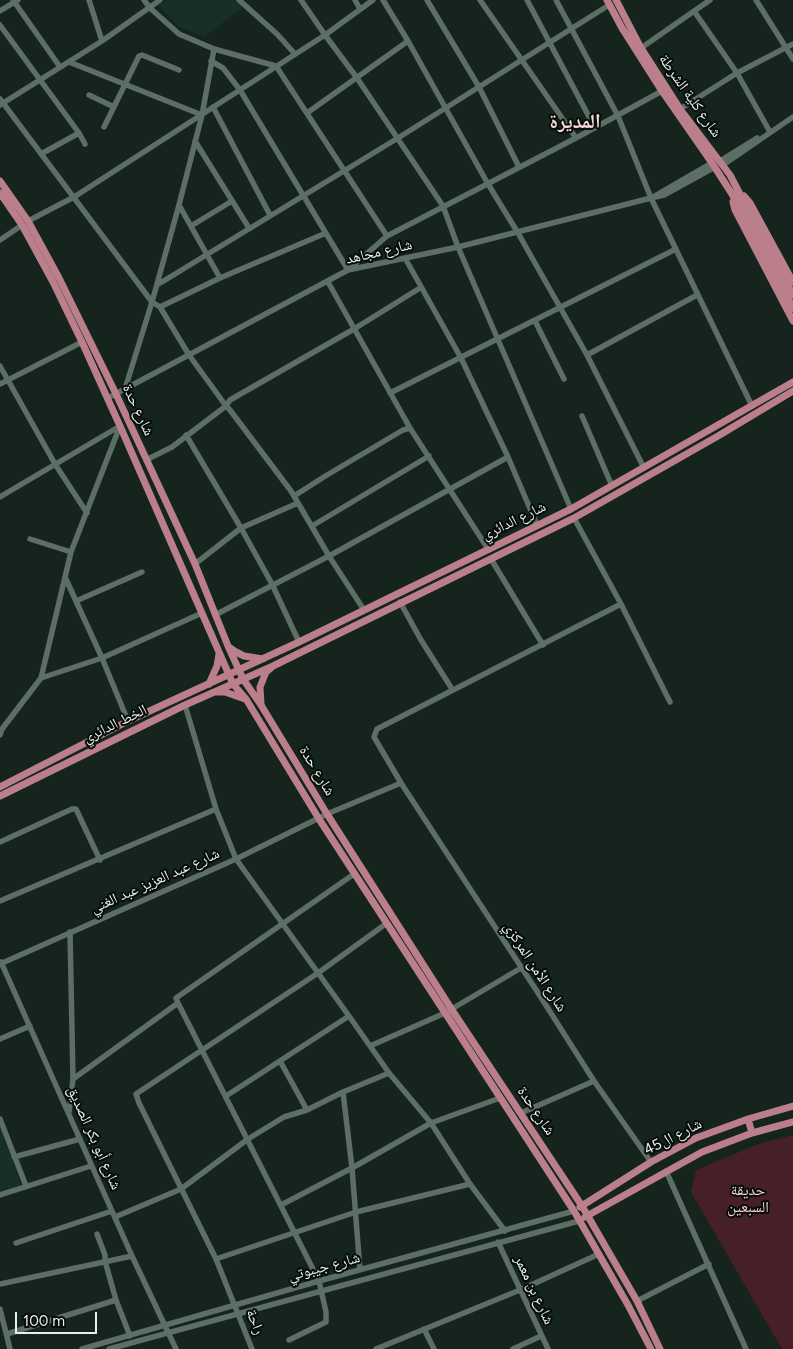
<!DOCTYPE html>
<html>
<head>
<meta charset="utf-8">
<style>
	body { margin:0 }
	#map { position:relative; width:793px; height:1349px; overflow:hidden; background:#15251e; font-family:Figtree,sans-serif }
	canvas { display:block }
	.scale { position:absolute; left:15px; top:1312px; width:82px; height:22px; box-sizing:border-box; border:2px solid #e7f1ec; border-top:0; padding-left:6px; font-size:15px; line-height:18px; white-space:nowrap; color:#e7f1ec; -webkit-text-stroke:4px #060c09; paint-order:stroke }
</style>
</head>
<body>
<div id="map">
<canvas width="793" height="1349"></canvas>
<div class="scale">100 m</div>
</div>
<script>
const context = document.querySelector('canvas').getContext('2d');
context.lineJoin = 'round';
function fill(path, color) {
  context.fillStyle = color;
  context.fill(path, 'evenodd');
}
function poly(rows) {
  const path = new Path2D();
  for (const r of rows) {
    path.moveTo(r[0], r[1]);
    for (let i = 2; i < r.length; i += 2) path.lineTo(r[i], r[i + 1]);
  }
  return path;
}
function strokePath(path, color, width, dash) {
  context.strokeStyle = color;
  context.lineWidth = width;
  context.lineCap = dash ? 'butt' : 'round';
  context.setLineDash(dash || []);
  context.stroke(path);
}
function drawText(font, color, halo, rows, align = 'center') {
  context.font = font + ' Figtree,"Noto Naskh Arabic",sans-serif';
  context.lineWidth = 4;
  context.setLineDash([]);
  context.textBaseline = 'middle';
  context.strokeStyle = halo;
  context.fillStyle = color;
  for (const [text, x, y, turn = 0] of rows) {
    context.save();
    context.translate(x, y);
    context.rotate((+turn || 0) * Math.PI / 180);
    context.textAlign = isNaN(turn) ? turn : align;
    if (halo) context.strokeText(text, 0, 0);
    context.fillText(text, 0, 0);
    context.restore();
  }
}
fill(poly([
	[166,0,236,0,243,7,204,37,178,26,159,6],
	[0,1126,21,1185,0,1192]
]), '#172f25');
fill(poly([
	[793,1135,793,1349,782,1349,691,1192,696,1170,761,1143]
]), '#461f29');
strokePath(poly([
	[13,0,60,67],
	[89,0,102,41],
	[144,0,150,8,179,34,214,49,276,66,387,236],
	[239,0,277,34,295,54],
	[301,0,325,35,357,78,443,206,458,247,571,509],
	[355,0,360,9],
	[383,0,408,41,488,184,518,233,587,355,644,468],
	[427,0,479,87,519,167],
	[480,0,576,138],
	[527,0,595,128],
	[556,0,618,116,651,198,752,406],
	[756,0,793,59],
	[0,11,18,0],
	[694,11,737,73,770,132],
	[0,25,79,133,85,144],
	[641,48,710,0],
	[211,61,223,68,240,90,348,270,387,236,576,138,662,91],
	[69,62,202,115],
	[89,95,114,107],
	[0,99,152,302,160,307,189,355,226,406,230,410,291,491,329,556,364,610],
	[0,105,102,41,160,0],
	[213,107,270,215],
	[680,109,737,73,793,44],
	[307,113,408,41],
	[104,127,139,56,142,55,179,70],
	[195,141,249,228],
	[41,154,79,133],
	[720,161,757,138],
	[723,165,793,117],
	[655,196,712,163],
	[179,205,220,278],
	[28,221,74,197,325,35,373,0],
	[191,226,232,201],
	[0,240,22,225],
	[405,258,461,358,508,457,537,525],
	[328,282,410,428,488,549],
	[157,285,398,138,609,5],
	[160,307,220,278,326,233],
	[535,321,564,379],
	[587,355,697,295],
	[0,366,55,464,87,513],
	[0,384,82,342],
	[125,389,152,302,179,205,202,115,214,49],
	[390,393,676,249],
	[108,398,348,270,458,247,651,198,664,195,715,167],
	[582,416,612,486],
	[186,435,241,528,272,584,299,642],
	[146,460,172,447,226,406,230,400,354,329,420,288],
	[294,496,327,475,403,430,410,428],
	[0,497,120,426],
	[574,518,621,604,670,702],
	[312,526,429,456],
	[30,539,71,552],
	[491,559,543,645],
	[195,564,241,528,298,503],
	[65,577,102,658,128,721],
	[76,601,142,572],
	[400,602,421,640,452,689],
	[621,604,377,729,374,737,401,783,542,999,594,1081,651,1162],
	[215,615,329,556,508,457],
	[41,678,102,658,202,613],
	[185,705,216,809,236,859,349,1016,389,1073,431,1123,470,1184,505,1231],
	[0,735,2,729,41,678,71,552,120,426],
	[0,842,72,809,76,809,100,860],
	[0,901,216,809],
	[1,962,132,1256,176,1349],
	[0,964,236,859,327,814,401,783],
	[178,1003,319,1281,326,1312,326,1322,289,1340],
	[0,1039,30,1026],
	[370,1046,445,1013,521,968],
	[280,1061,307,1110],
	[73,1079,178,1003,176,998,354,874],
	[343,1092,352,1168,360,1270],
	[226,1096,349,1016],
	[69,1112,73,1079,70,932],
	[521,1113,594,1081],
	[0,1119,26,1186],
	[14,1157,80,1139],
	[666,1171,746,1349],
	[0,1195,91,1166],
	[281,1205,352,1168,431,1123,500,1098],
	[115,1217,181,1189,248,1139,284,1117,307,1110,343,1092,389,1073],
	[97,1234,105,1255,105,1261,116,1300,130,1336],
	[498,1242,548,1349],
	[16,1243,112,1211],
	[216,1259,356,1212,470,1184],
	[0,1284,132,1256],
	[637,1301,709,1264],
	[0,1309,10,1349],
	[424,1329,434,1349],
	[7,1334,116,1300],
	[82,1349,319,1281,574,1211],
	[109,1349,579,1221],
	[252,1349,216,1259,139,1103,136,1094,318,973,387,923],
	[376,1349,520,1290,599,1254],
	[513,1349,541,1336]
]), '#5c6e65', 5.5);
strokePath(poly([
	[607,0,622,28,662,91,712,163,732,194,793,308],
	[616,0,641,48,680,109,730,175,793,295],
	[0,181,28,221,59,278,116,394,195,564,228,646,243,679,261,705,327,814,452,1010,582,1206,637,1301,660,1349],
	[0,193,22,225,53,282,82,342,120,426,233,684,246,699,319,819,574,1211,628,1305,651,1349],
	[744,196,750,203,793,282],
	[733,202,735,210,793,321],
	[229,647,236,652,244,656,263,659],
	[209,684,217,666,219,654],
	[217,692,225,692,245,699],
	[261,704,260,687,266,672,271,668],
	[0,787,128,721,299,642,571,509,793,382],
	[0,796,185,705,273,666,574,518,718,436,793,391],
	[748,1119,752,1133],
	[580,1207,651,1162,696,1138,748,1119,793,1106],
	[585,1217,702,1152,752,1133,793,1122]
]), '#bb7e8b', 7);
drawText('15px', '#e7f1ec', '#060c09', [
	["شارع كلية الشرطة",690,96,55],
	["شارع مجاهد",379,252,-13],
	["شارع حدة",138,410,65],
	["شارع الدائري",514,521,-26],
	["الخط الدائري",115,724,-26],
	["شارع حدة",317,771,59],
	["شارع عبد العزيز عبد الغني",155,881,-24],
	["شارع الأمن المركزي",535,967,57],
	["شارع حدة",536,1111,56],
	["شارع ال45",673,1137,-27],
	["شارع أبو بكر الصديق",94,1138,66],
	["شارع جيبوتي",324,1267,-15],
	["شارع بن معمر",534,1290,65],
	["راحة",255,1322,69]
]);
drawText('15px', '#fad1d8', '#060c09', [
	["حديقة",748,1191],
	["السبعين",748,1208]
]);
drawText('bold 20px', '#f9d6dc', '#060c09', [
	["المديرة",575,122]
]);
</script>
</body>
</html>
